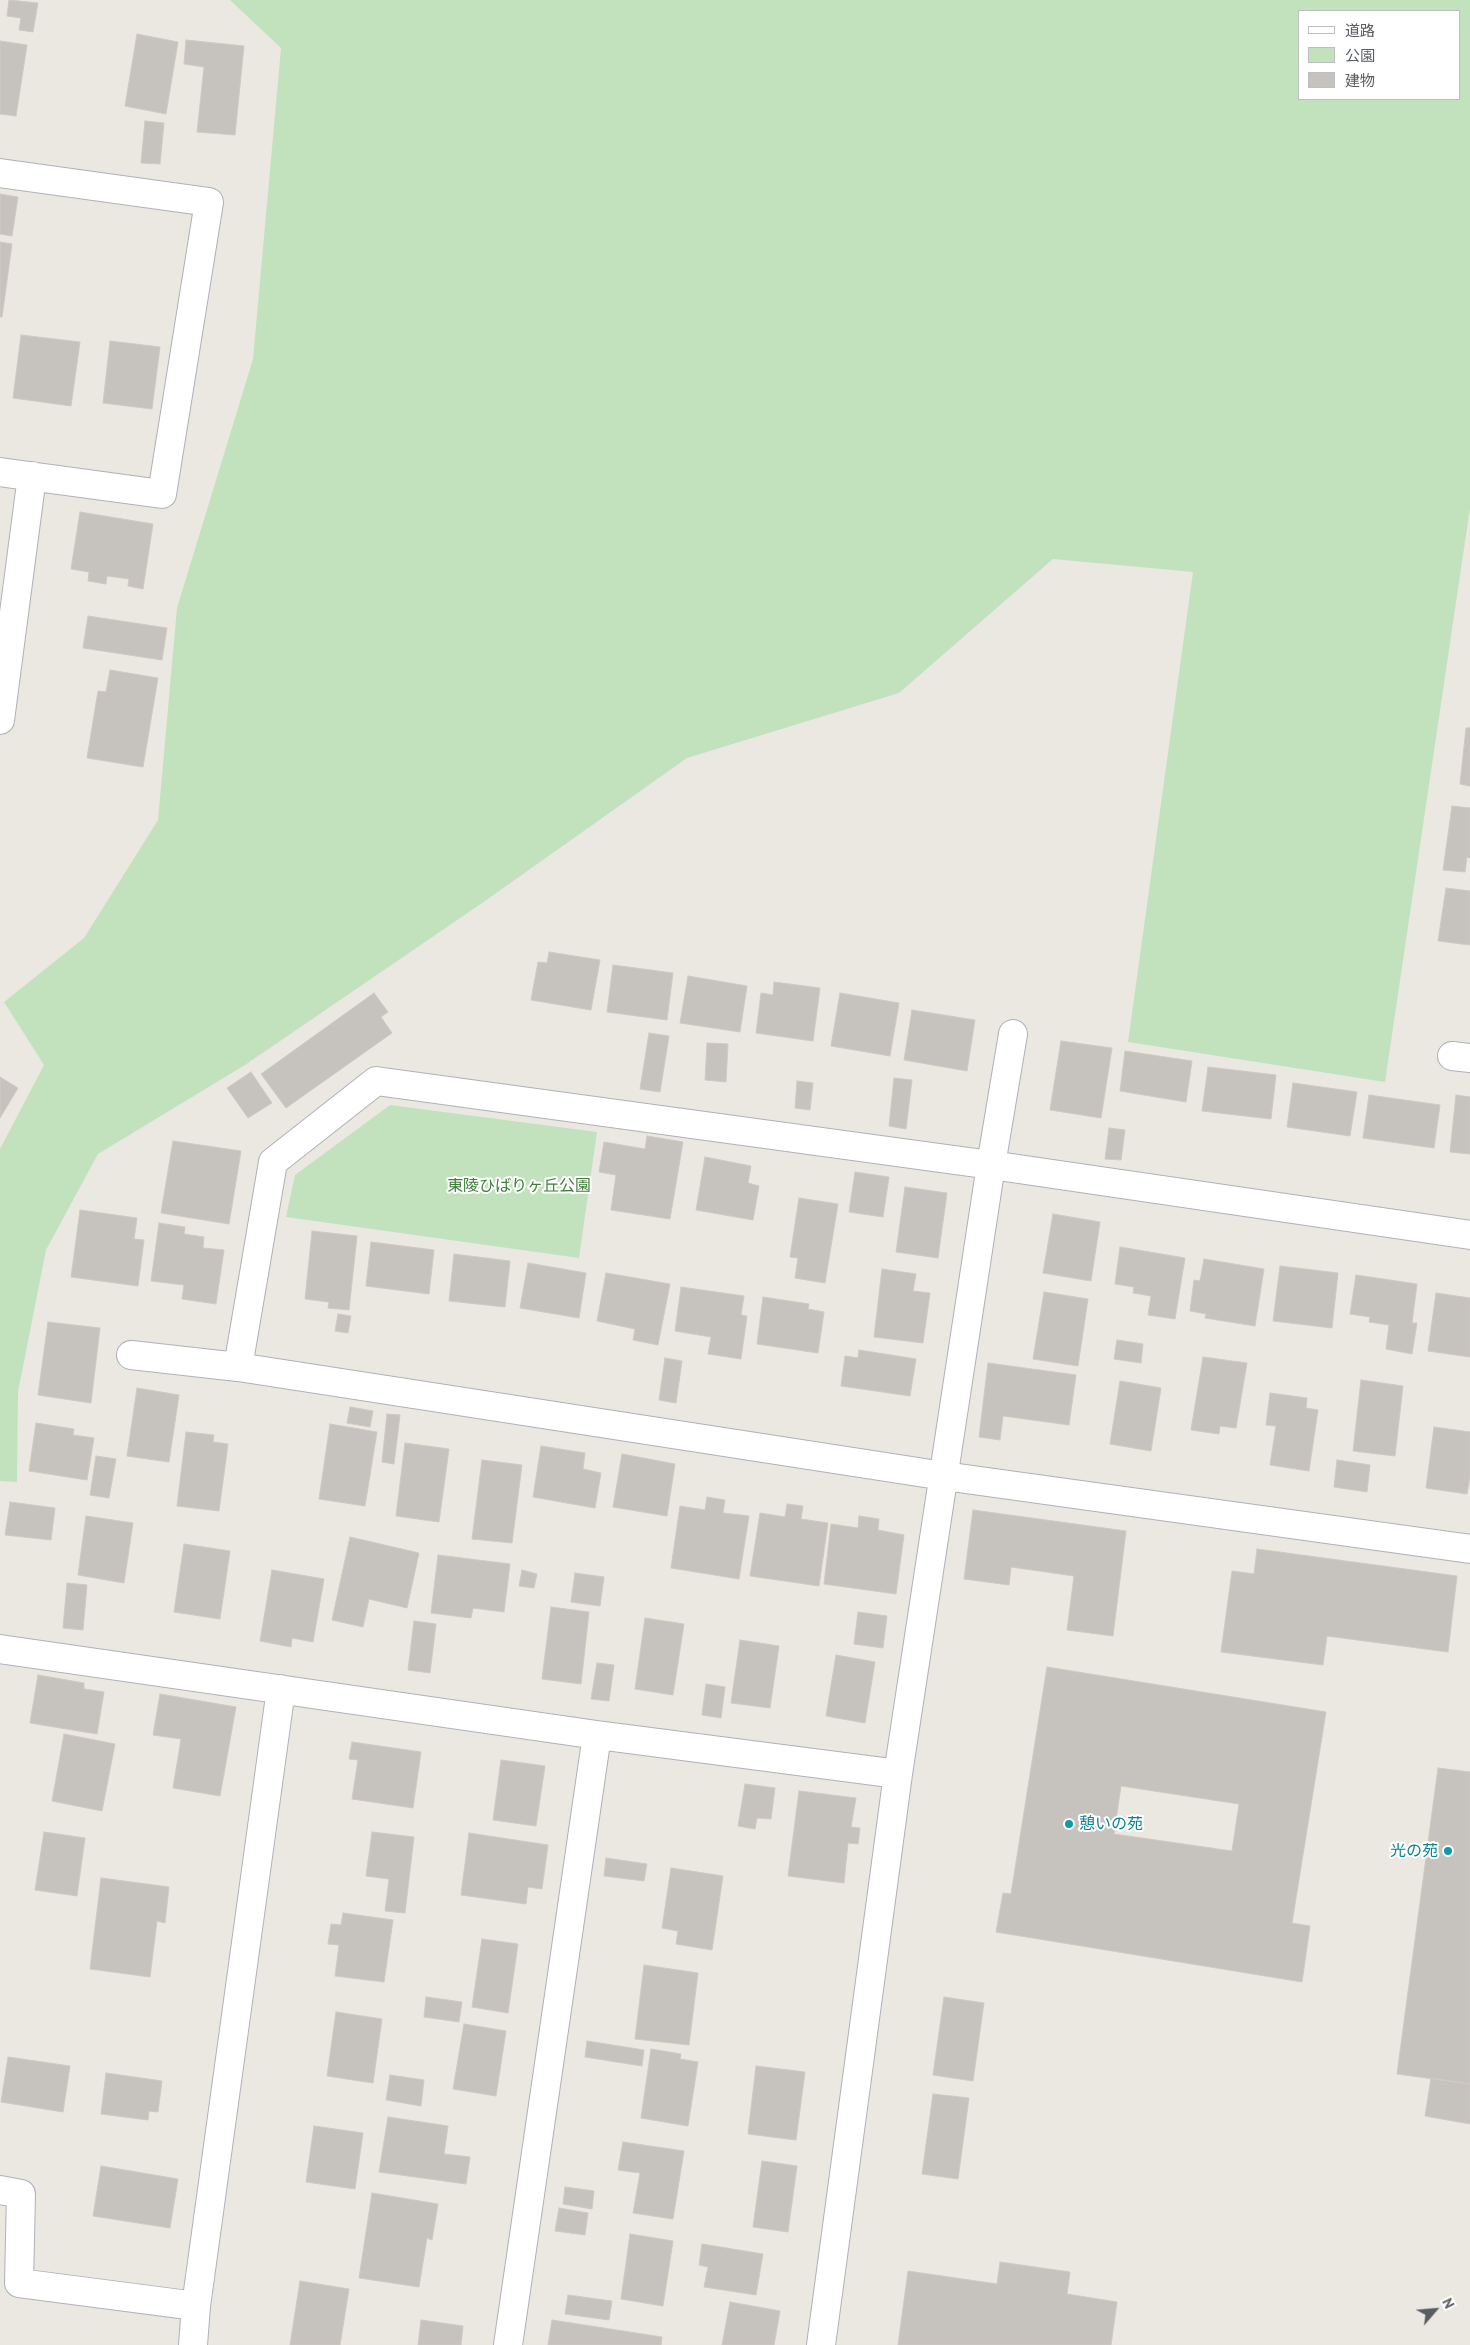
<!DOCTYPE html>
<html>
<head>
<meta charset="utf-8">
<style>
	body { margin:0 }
	#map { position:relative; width:1470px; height:2345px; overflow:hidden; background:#ebe8e1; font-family:"PT Sans","Noto Sans JP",sans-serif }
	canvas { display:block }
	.legend { position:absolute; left:1298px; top:10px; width:162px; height:90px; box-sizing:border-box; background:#fff; border:1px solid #bdbec0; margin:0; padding:6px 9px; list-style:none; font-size:15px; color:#595d61 }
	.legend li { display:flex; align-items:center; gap:10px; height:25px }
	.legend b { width:25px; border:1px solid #bdbec0 }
	.north { position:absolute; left:1410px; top:2285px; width:50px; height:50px; -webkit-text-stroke:4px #fff; paint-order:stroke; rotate:63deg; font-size:14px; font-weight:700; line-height:20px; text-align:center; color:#595d61 }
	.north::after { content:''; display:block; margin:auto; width:18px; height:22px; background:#595d61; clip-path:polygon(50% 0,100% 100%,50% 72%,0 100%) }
</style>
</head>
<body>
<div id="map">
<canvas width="1470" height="2345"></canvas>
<ul class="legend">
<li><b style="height:6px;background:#fff"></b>道路</li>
<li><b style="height:14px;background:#c2e2be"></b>公園</li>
<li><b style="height:14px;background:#c6c3be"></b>建物</li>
</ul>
<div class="north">N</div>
</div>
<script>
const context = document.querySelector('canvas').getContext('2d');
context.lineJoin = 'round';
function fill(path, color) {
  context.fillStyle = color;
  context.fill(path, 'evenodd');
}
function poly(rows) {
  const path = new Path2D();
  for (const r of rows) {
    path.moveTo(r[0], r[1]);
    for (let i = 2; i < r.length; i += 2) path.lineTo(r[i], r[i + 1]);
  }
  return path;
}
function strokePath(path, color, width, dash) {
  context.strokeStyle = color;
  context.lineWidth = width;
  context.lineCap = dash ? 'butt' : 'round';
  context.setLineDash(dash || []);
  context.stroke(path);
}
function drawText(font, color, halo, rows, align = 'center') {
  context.font = font + ' "PT Sans","Noto Sans JP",sans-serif';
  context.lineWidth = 4;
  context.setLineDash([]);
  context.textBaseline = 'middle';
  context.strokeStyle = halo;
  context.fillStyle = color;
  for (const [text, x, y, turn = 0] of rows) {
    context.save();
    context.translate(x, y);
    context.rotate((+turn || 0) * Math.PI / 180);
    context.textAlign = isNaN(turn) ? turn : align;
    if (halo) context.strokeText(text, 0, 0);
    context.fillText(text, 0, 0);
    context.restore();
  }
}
fill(poly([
	[230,0,1470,0,1470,508,1385,1082,1128,1042,1193,572,1053,559,899,693,687,758,485,901,245,1065,98,1154,46,1250,18,1392,17,1482,0,1481,0,1149,44,1065,4,1002,84,938,158,820,177,608,253,359,281,48],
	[1459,11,1459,99,1299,99,1299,11],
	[390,1105,597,1132,579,1258,286,1217,295,1175]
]), '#c2e2be');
const building = poly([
	[9,0,38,3,33,32,19,30,21,18,7,16,9,0],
	[137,34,178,42,166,114,125,106,137,34],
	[186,40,244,46,235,135,197,132,204,67,184,64,186,40],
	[0,41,27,45,16,116,0,114,0,41],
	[145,121,164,123,160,164,141,163,145,121],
	[0,194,18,197,12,236,0,234,0,194],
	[0,242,12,244,2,317,0,317,0,242],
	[21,335,80,342,71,406,13,398,21,335],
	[110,341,160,347,152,409,103,403,110,341],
	[80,512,153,524,143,589,128,586,129,579,107,576,106,584,88,581,89,572,71,569,80,512],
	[88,616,167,628,162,660,83,648,88,616],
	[110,670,158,678,143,767,87,758,98,691,106,692,110,670],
	[1466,728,1470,728,1470,786,1460,784,1466,728],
	[1452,806,1470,808,1470,858,1467,857,1465,872,1443,870,1452,806],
	[1446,888,1470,891,1470,945,1438,941,1446,888],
	[549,952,600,960,591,1010,531,1000,538,962,547,963,549,952],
	[613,965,673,973,667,1020,607,1012,613,965],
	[688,976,747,986,740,1032,680,1023,688,976],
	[774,982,820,988,813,1041,756,1033,761,993,773,995,774,982],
	[374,993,388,1012,381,1017,392,1033,286,1108,261,1074,374,993],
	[840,993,899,1003,890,1056,831,1046,840,993],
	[912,1010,975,1020,967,1071,904,1060,912,1010],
	[649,1033,669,1036,660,1092,640,1089,649,1033],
	[1061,1041,1112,1048,1101,1118,1050,1110,1061,1041],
	[707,1043,728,1044,726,1082,705,1080,707,1043],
	[1125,1051,1192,1061,1186,1102,1120,1091,1125,1051],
	[1208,1067,1276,1075,1271,1119,1202,1111,1208,1067],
	[251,1072,272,1103,248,1118,227,1088,251,1072],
	[0,1077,18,1088,0,1118,0,1077],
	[894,1078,912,1080,906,1129,889,1126,894,1078],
	[797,1081,813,1083,810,1110,795,1108,797,1081],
	[1293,1083,1357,1092,1350,1136,1287,1127,1293,1083],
	[1369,1095,1440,1105,1434,1148,1363,1138,1369,1095],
	[1456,1095,1470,1097,1470,1154,1450,1152,1456,1095],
	[1109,1128,1125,1130,1121,1160,1105,1159,1109,1128],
	[647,1136,683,1142,670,1219,611,1210,616,1175,599,1172,604,1142,645,1149,647,1136],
	[173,1141,241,1151,229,1224,161,1213,173,1141],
	[705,1157,751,1166,748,1183,759,1186,753,1220,696,1210,705,1157],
	[855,1172,889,1177,883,1217,849,1212,855,1172],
	[905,1187,947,1193,938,1258,896,1252,905,1187],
	[799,1198,838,1204,825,1283,795,1278,798,1258,790,1257,799,1198],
	[80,1210,137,1218,134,1239,144,1240,138,1286,71,1277,80,1210],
	[1053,1214,1100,1222,1091,1281,1043,1273,1053,1214],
	[159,1223,185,1227,184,1234,204,1237,203,1248,224,1250,216,1304,182,1299,184,1285,151,1281,159,1223],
	[312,1231,357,1236,349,1310,328,1308,329,1302,305,1299,312,1231],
	[371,1242,434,1250,429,1294,366,1286,371,1242],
	[1120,1247,1185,1258,1175,1319,1148,1315,1151,1296,1133,1293,1134,1287,1115,1284,1120,1247],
	[454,1254,510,1261,505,1307,449,1301,454,1254],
	[1204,1259,1264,1269,1255,1326,1205,1318,1206,1314,1190,1311,1194,1280,1200,1281,1204,1259],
	[528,1263,586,1273,579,1318,520,1308,528,1263],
	[1280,1266,1338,1273,1332,1328,1273,1321,1280,1266],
	[882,1269,916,1274,913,1291,930,1293,923,1343,874,1337,882,1269],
	[606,1273,670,1284,658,1345,633,1340,635,1329,597,1321,606,1273],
	[1356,1275,1417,1284,1412,1323,1417,1323,1412,1354,1386,1349,1389,1325,1369,1322,1370,1317,1350,1314,1356,1275],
	[681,1287,744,1296,741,1315,747,1316,741,1359,708,1354,711,1337,675,1331,681,1287],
	[1044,1292,1088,1299,1078,1366,1033,1359,1044,1292],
	[1436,1293,1470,1298,1470,1357,1428,1351,1436,1293],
	[763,1297,809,1304,808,1309,824,1312,818,1353,757,1344,763,1297],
	[338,1314,351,1316,348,1333,335,1331,338,1314],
	[48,1322,100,1328,91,1403,38,1395,48,1322],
	[1117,1340,1143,1344,1141,1363,1114,1359,1117,1340],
	[859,1350,916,1359,910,1396,841,1386,845,1356,858,1358,859,1350],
	[1203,1357,1247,1363,1236,1428,1220,1426,1219,1434,1191,1430,1203,1357],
	[665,1358,682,1361,676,1403,659,1400,665,1358],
	[988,1363,1076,1375,1069,1425,1003,1416,1000,1440,979,1437,988,1363],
	[1361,1380,1403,1386,1395,1456,1353,1451,1361,1380],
	[1120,1381,1161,1388,1151,1451,1110,1444,1120,1381],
	[137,1388,179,1395,169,1462,127,1456,137,1388],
	[1270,1393,1307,1398,1306,1408,1318,1410,1309,1471,1270,1465,1276,1426,1266,1425,1270,1393],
	[350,1407,373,1411,370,1427,347,1423,350,1407],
	[387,1414,400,1415,394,1464,382,1462,387,1414],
	[36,1423,74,1429,73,1435,94,1438,87,1480,29,1471,36,1423],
	[330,1424,377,1432,365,1506,319,1499,330,1424],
	[1434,1427,1470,1432,1470,1476,1467,1494,1426,1488,1434,1427],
	[186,1432,214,1435,213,1442,228,1444,219,1511,177,1506,186,1432],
	[405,1443,449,1449,439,1522,396,1516,405,1443],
	[541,1446,585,1453,583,1469,601,1473,595,1508,533,1497,541,1446],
	[622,1454,675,1464,667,1516,613,1507,622,1454],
	[96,1456,116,1459,109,1498,90,1495,96,1456],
	[482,1460,522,1465,512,1543,472,1539,482,1460],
	[1337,1460,1370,1465,1367,1492,1334,1487,1337,1460],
	[707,1497,725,1500,723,1513,749,1516,739,1579,671,1568,680,1506,705,1510,707,1497],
	[10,1502,55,1508,51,1540,5,1535,10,1502],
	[787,1504,803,1506,801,1519,828,1523,819,1586,750,1576,760,1513,785,1517,787,1504],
	[973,1510,1126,1531,1113,1636,1067,1630,1074,1576,1011,1567,1009,1585,964,1579,973,1510],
	[86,1516,133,1523,124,1583,78,1575,86,1516],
	[859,1516,879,1519,878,1530,904,1535,896,1594,824,1584,831,1524,858,1528,859,1516],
	[350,1537,419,1553,407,1608,369,1599,363,1627,332,1620,350,1537],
	[184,1544,230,1551,220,1619,174,1612,184,1544],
	[1257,1549,1457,1576,1448,1652,1327,1636,1323,1665,1221,1652,1232,1571,1254,1574,1257,1549],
	[438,1555,510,1564,504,1612,473,1608,471,1618,431,1613,438,1555],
	[272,1570,324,1579,313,1642,292,1638,291,1647,260,1641,272,1570],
	[522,1570,537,1574,534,1588,519,1586,522,1570],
	[575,1573,604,1577,600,1606,571,1602,575,1573],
	[67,1583,87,1585,83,1630,63,1628,67,1583],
	[551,1607,589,1612,581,1684,542,1679,551,1607],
	[858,1612,887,1616,883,1648,854,1644,858,1612],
	[645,1618,684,1624,673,1695,635,1689,645,1618],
	[414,1621,436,1624,430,1673,408,1670,414,1621],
	[740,1640,779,1646,770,1708,731,1703,740,1640],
	[836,1655,875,1662,865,1723,826,1716,836,1655],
	[597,1663,614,1665,609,1701,591,1699,597,1663],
	[1047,1667,1326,1712,1292,1923,1310,1926,1302,1982,996,1932,1003,1893,1011,1894,1047,1667],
	[1121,1786,1239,1804,1232,1851,1114,1834,1121,1786],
	[38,1675,84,1683,84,1689,104,1692,97,1734,30,1723,38,1675],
	[706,1684,725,1687,721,1718,702,1715,706,1684],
	[160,1694,236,1707,220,1796,173,1788,181,1739,153,1735,160,1694],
	[64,1734,115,1744,102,1811,52,1801,64,1734],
	[352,1742,421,1752,413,1808,352,1799,358,1760,349,1759,352,1742],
	[501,1760,545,1766,536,1826,493,1820,501,1760],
	[1438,1768,1470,1772,1470,2084,1397,2074,1438,1768],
	[745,1784,775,1788,771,1819,757,1818,755,1829,738,1826,745,1784],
	[799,1791,856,1798,851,1827,860,1828,858,1844,848,1843,844,1883,788,1876,799,1791],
	[44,1832,85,1838,77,1896,35,1890,44,1832],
	[372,1832,414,1837,405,1913,385,1911,389,1879,366,1876,372,1832],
	[469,1833,548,1845,542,1889,528,1887,526,1904,461,1895,469,1833],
	[606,1858,647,1864,644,1881,604,1876,606,1858],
	[671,1868,723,1876,712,1950,676,1944,678,1931,662,1928,671,1868],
	[101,1878,169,1887,165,1923,157,1921,150,1977,90,1969,101,1878],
	[343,1913,393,1920,384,1982,335,1976,339,1945,328,1944,331,1924,341,1925,343,1913],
	[482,1939,518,1944,508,2013,472,2007,482,1939],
	[644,1965,698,1973,689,2045,635,2039,644,1965],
	[426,1997,462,2002,459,2022,424,2017,426,1997],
	[944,1997,984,2003,973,2081,933,2075,944,1997],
	[336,2012,382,2019,373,2083,327,2076,336,2012],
	[464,2024,506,2031,496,2096,453,2089,464,2024],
	[587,2041,644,2050,642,2066,585,2057,587,2041],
	[651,2049,681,2054,680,2059,698,2062,688,2126,641,2118,651,2049],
	[8,2057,70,2066,63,2112,1,2102,8,2057],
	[756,2066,805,2072,796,2140,748,2134,756,2066],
	[106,2073,162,2081,158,2112,149,2111,148,2120,101,2114,106,2073],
	[390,2075,424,2080,421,2106,386,2100,390,2075],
	[1431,2078,1470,2084,1470,2124,1425,2116,1431,2078],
	[933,2094,969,2098,958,2179,922,2174,933,2094],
	[388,2117,448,2126,444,2154,470,2157,466,2184,379,2172,388,2117],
	[314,2126,363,2133,355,2189,306,2182,314,2126],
	[623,2142,684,2151,673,2219,633,2213,640,2173,618,2170,623,2142],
	[762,2161,797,2166,788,2232,753,2227,762,2161],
	[101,2166,178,2179,170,2228,93,2216,101,2166],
	[565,2187,594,2191,592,2209,563,2204,565,2187],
	[372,2193,438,2204,432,2240,427,2238,419,2287,359,2278,372,2193],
	[559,2208,588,2213,585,2235,555,2231,559,2208],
	[630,2234,673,2241,663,2306,621,2299,630,2234],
	[702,2244,763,2254,756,2295,704,2287,708,2267,699,2265,702,2244],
	[1000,2262,1070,2272,1067,2294,1117,2302,1111,2345,898,2345,908,2271,997,2284,1000,2262],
	[300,2281,349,2289,340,2345,290,2345,300,2281],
	[568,2295,612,2301,609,2320,565,2314,568,2295],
	[730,2302,780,2311,774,2345,722,2345,730,2302],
	[421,2320,463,2326,461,2345,418,2345,421,2320],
	[552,2320,662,2337,661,2345,548,2345,552,2320]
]);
fill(building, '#c6c3be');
strokePath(building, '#cfc9c0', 1);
const minor = poly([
	[0,173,209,202,162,494,0,472],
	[0,720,32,476],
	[1452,1056,1470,1058],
	[131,1355,238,1367,944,1476,1470,1549],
	[238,1367,273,1162,376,1081,991,1165,1470,1235],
	[0,1649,597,1735,898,1774],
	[0,2190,21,2194,19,2283,196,2306],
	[193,2345,196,2306,281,1689],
	[508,2345,597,1735],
	[821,2345,898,1774,991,1165,1013,1034]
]);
strokePath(minor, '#aeb2b6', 30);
strokePath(minor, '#fff', 28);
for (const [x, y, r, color] of [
	[1069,1824,5,"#0f9aa8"],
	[1448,1851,5,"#0f9aa8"]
]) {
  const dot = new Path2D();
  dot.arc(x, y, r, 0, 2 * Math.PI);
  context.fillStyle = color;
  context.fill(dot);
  strokePath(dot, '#fff', 2);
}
drawText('16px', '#3e8039', '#fff', [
	["東陵ひばりヶ丘公園",519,1186]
]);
drawText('16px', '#0d838f', '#fff', [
	["憩いの苑",1079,1824],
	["光の苑",1438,1851,"right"]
], 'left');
</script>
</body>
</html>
